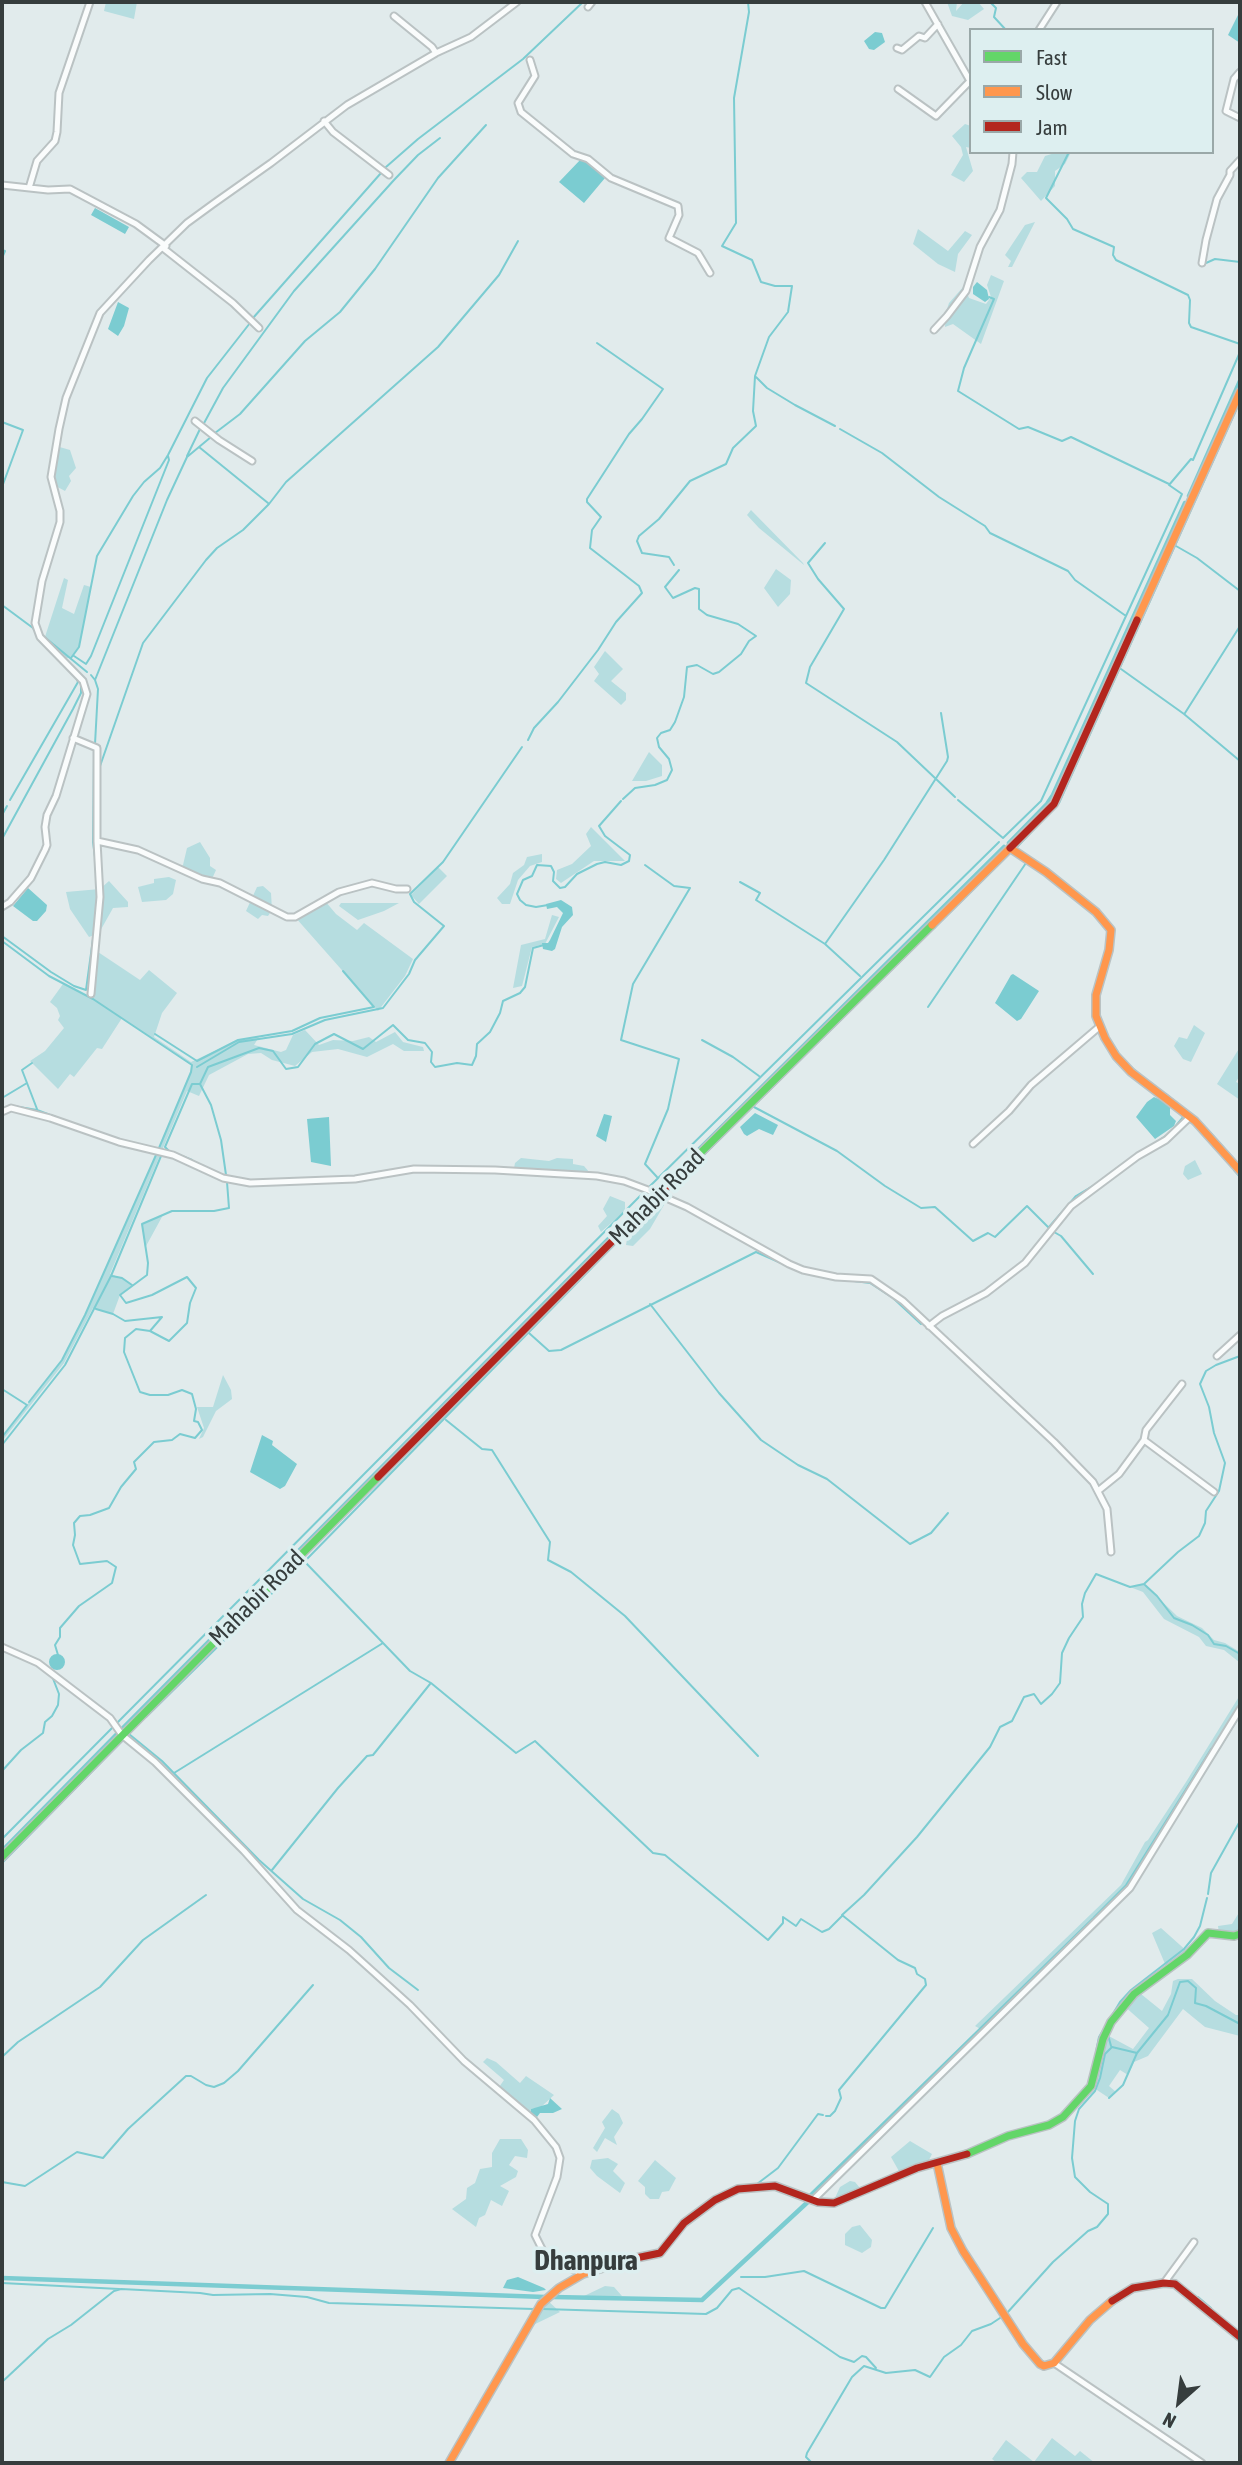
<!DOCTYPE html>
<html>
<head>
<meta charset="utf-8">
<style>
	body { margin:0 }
	#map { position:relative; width:1242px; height:2465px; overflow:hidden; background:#e1ebec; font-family:"Asap Condensed",sans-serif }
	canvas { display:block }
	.frame { position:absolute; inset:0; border:4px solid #363d3d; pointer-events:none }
	.legend { position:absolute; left:969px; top:28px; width:245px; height:126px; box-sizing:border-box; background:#ddeff0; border:2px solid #9aa8a8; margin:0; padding:9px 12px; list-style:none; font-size:21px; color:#363d3d }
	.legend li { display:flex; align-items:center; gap:14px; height:35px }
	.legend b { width:35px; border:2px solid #9aa8a8 }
	.north { position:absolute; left:1144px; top:2367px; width:70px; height:70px; -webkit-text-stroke:5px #ddeff0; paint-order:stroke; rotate:208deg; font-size:19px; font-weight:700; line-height:28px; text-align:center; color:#363d3d }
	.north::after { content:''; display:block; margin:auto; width:24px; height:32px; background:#363d3d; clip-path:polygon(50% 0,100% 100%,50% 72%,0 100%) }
</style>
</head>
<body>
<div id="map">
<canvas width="1242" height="2465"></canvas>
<div class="frame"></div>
<ul class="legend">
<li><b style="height:9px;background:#63d668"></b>Fast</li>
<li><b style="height:9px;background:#ff974d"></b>Slow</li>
<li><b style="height:9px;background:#b3261e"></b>Jam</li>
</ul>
<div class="north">N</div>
</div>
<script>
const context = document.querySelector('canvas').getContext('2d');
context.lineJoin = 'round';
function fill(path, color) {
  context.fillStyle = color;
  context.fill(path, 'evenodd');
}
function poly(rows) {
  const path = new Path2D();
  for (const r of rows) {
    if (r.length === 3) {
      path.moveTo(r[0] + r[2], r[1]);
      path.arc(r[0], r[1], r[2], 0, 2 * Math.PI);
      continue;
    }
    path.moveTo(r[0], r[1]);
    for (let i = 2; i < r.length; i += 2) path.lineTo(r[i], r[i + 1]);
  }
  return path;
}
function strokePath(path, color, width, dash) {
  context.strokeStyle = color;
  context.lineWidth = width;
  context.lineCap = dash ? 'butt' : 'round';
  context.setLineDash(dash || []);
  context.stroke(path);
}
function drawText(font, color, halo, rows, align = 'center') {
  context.font = font + ' "Asap Condensed",sans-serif';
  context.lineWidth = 7;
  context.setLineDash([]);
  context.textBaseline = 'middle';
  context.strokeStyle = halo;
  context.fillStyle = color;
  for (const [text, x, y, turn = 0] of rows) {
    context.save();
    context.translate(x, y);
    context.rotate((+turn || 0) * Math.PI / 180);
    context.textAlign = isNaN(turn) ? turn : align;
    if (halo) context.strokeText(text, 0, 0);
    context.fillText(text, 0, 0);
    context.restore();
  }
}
fill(poly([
	[106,2,137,2,134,19,104,11],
	[947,2,957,2,956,11,964,2,978,2,984,9,968,20,952,16],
	[965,124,971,126,969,141,971,148,966,147,973,171,964,182,951,175,963,155,961,147,952,136],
	[1058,152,1071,152,1065,164,1055,171,1055,186,1041,201,1021,178,1027,172,1037,172,1045,156],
	[1035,222,1012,267,1008,267,1011,261,1005,255,1025,225],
	[918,229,948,251,965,231,972,235,958,254,955,272,938,264,913,244],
	[991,275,1004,281,981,344,953,324,945,327,946,312,949,303,964,286,969,298,986,304,991,297,987,285],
	[56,446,70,450,76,468,69,476,71,481,65,491,52,484],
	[751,510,803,563,804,565,759,528,747,515],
	[776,569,791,580,790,594,778,607,764,588],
	[64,578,68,580,62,608,74,614,84,585,91,587,79,647,71,658,63,658,44,640],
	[605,651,623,669,611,681,626,693,626,700,621,705,594,681,599,674,594,667],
	[649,752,662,765,662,776,646,781,632,781],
	[591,827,625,861,594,861,561,883,556,879,557,870,572,864,591,846,586,834],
	[200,842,210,858,210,866,216,870,211,881,179,869,183,865,187,848],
	[542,854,542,862,530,866,518,880,510,904,502,904,497,898,510,884,513,873,524,865,527,857],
	[438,867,447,876,419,904,411,895],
	[169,877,176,880,173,894,166,900,142,902,138,887,154,883,154,879],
	[109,881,128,902,128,907,113,908,99,933,89,937,70,909,66,892,100,889],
	[263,886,271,893,272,910,268,916,262,915,258,919,246,911,257,887],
	[325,901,336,914,357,930,364,923,413,959,405,976,378,1011,295,917],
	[341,903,399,903,384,911,358,920,339,906],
	[552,915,559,917,545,944,532,947,522,986,513,988,521,945,545,939],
	[95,950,140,980,149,970,177,993,162,1013,154,1037,191,1062,238,1040,259,1037,254,1045,281,1052,286,1050,293,1035,305,1030,319,1045,333,1040,353,1041,369,1037,376,1042,395,1032,403,1042,423,1047,424,1051,404,1051,393,1044,367,1057,338,1049,312,1052,295,1066,272,1060,261,1053,248,1054,209,1075,199,1096,187,1091,110,1274,122,1278,132,1285,120,1295,113,1314,93,1308,64,1363,2,1441,2,1437,62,1360,85,1315,156,1155,192,1069,191,1065,122,1018,102,1049,97,1048,74,1077,70,1074,58,1089,30,1061,45,1051,64,1028,58,1020,60,1016,57,1008,50,1002,63,984,93,998,91,994],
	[1194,1025,1205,1033,1191,1062,1183,1059,1174,1046,1179,1037,1187,1039],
	[1240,1047,1240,1075,1236,1082,1240,1084,1240,1100,1217,1084],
	[521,1158,549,1161,557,1158,573,1159,573,1164,584,1166,590,1173,514,1168,515,1163],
	[1195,1160,1202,1174,1188,1180,1183,1174,1185,1166],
	[610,1196,625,1202,625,1211,601,1232,598,1226,607,1216,603,1209],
	[659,1201,664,1205,650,1229,633,1246,626,1245,627,1239],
	[163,1215,145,1248,142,1224],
	[223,1375,231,1390,232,1399,216,1411,203,1437,199,1439,204,1428,197,1407,213,1407],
	[1144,1584,1177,1616,1202,1628,1214,1640,1225,1643,1240,1652,1240,1666,1239,1662,1224,1650,1206,1646,1199,1637,1164,1619,1143,1592,1130,1587],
	[1240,1695,1240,1709,1130,1888,984,2031,975,2026,1121,1885,1145,1842,1148,1840,1186,1782],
	[1240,1911,1240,1934,1219,1934,1218,1926,1232,1924],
	[1161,1928,1189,1953,1168,1971,1152,1933],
	[1178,1979,1192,1979,1215,2001,1236,2015,1240,2015,1240,2036,1205,2027,1183,2009,1148,2056,1134,2062,1128,2075,1120,2070,1109,2086,1116,2092,1109,2098,1091,2086,1105,2034,1133,2049,1149,2028,1123,2005,1146,1988,1141,1994,1162,2011,1171,1994,1173,1981],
	[487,2058,496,2062,520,2083,526,2076,554,2095,541,2107,531,2109,531,2113,525,2113,497,2090,504,2080,483,2062],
	[612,2109,619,2114,623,2123,614,2137,617,2145,605,2138,597,2152,593,2148,605,2128,602,2122],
	[500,2139,521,2139,528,2150,527,2158,515,2156,509,2165,518,2171,516,2177,500,2186,509,2191,502,2206,491,2200,485,2215,479,2218,476,2227,452,2209,466,2199,467,2188,475,2183,480,2169,492,2167,492,2153],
	[910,2141,932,2154,928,2162,900,2173,891,2157],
	[608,2158,618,2164,613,2171,625,2183,620,2193,597,2176,590,2168,592,2160],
	[655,2160,676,2178,669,2191,662,2192,659,2199,650,2199,645,2194,645,2187,638,2181],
	[850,2181,855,2182,860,2188,857,2193,835,2198,840,2187],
	[860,2225,872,2240,871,2247,862,2253,845,2245,845,2234,852,2227],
	[605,2286,614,2287,622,2296,584,2296],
	[547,2300,560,2312,527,2328],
	[1052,2438,1075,2456,1080,2451,1095,2463,997,2463,992,2459,1006,2440,1034,2462]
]), '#b6dde0');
fill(poly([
	[1240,11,1240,43,1228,35],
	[875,32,882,33,885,42,874,50,869,49,864,41],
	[581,159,592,165,605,178,584,203,559,182],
	[95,208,129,227,125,234,91,215],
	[977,282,987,290,989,299,985,302,973,294,973,287],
	[118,302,129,308,124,326,118,336,108,329],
	[28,888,47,905,46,911,37,921,33,921,13,906],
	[561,900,572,907,573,915,562,927,555,949,552,951,543,949,542,943,548,943,550,940,563,913,557,907,547,909,546,904],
	[1013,974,1039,991,1021,1019,1017,1021,995,1003,1011,975],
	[1154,1097,1170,1104,1170,1115,1176,1121,1174,1126,1155,1139,1136,1117,1147,1102],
	[755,1113,778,1125,773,1135,759,1129,747,1136,744,1134,740,1127],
	[604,1114,612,1116,606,1142,596,1136],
	[329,1117,331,1166,311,1162,307,1119],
	[262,1435,273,1441,272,1445,297,1464,285,1486,280,1489,250,1472],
	[57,1662,8],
	[550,2098,562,2109,553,2113,540,2113,537,2117,531,2113,531,2109,548,2104],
	[518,2277,544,2288,546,2290,533,2292,503,2288,507,2280]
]), '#7bccd1');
strokePath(poly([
	[990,2,996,8,994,17,1006,30],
	[1069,152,1046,198,1067,219,1073,229,1114,247,1113,255,1116,260,1188,295,1190,300,1189,323,1191,327,1240,344],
	[386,167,418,139,523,59,583,2],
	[2,250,5,251,2,258],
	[1206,263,1215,259,1240,262],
	[989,297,994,299,964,368,958,391,1019,429,1028,427,1062,441,1071,437,1169,484],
	[253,318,381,173],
	[756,377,767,388,795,405,835,426],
	[2,422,23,430,2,487],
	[203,425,223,388,294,291,394,180,418,155,440,138],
	[840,429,882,453,939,497,985,526,990,533,1068,571,1075,580,1126,616],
	[215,433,240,414,305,341,340,312,375,269,438,178,486,125],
	[199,447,268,503],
	[187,456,200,429],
	[825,543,808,563,818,579,844,609,810,667,806,683,897,742,955,797],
	[1176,546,1197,558,1240,591],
	[674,565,669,557,642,553,637,541,639,536,659,519,690,481,726,464,733,448,756,426,753,411,755,376,769,337,788,312,792,286,775,286,761,282,752,260,722,246,736,223,734,98,749,12,748,2],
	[2,605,33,628,43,644],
	[42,635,87,672],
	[74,656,86,664,91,656,169,460,168,456],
	[71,658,79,647,97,556,133,496,144,482,160,468,168,455,207,378,250,323],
	[1121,669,1184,714,1240,761],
	[91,675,95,680,98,689,95,744],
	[95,680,167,500,187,457,211,437],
	[1185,713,1240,626],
	[528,740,534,728,558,702,598,650,616,622,642,593,639,586,590,548,592,530,601,517,587,502,587,499,629,434,642,419,663,389,597,343],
	[94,757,93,842,96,864],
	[99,769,143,643,206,560,217,548,243,530,269,504,286,482,438,347,499,275,518,241],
	[623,799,635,788,655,785,667,780,672,770,669,759,659,747,657,738,661,733,670,730,675,722,684,697,687,667,697,665,713,674,719,672,741,654,749,641,756,636,738,624,707,615,699,609,699,589,695,588,673,598,665,587,679,570],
	[10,800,78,682,75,675],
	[958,800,1003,838,1041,801,1182,494,1169,485,1191,459,1193,460,1240,352],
	[2,815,7,806],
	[2,839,73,709,81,693,81,686],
	[1016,848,1059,803,1240,401],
	[1033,859,1054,874],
	[645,865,674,886,690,888,633,984,621,1040,679,1059,668,1109,645,1164,657,1177],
	[740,882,760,893,756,900,825,944,860,976],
	[548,905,536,907,526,905,520,900,517,894,523,880,532,876,537,865,551,866,554,872,553,881,560,888,565,887,577,874,597,864,605,862,621,865,629,861,630,855,605,836,599,826,621,801],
	[2,936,51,972,74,986,86,990,94,932],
	[2,941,49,976,93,999,192,1065,191,1072,159,1148],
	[825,944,884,860,947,761,948,757,941,713],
	[928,1007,1026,863],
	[155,1034,197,1061,238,1040,292,1031,320,1018,374,1007,343,971],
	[702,1040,733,1057,759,1076],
	[1112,1044,1118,1052],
	[1130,1066,1139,1074],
	[197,1067,239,1042,292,1034,325,1020,383,1008,409,974,415,960,444,926,414,902,410,894,443,862,522,747],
	[27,1083,37,1109],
	[1166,1094,1178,1104],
	[2,1098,27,1083,22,1070,32,1063],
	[13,1106,37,1110,61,1119],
	[754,1107,837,1151,885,1186,921,1208,935,1207,973,1241,988,1233,995,1237,1027,1206,1050,1229],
	[1206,1128,1240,1166],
	[1152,1145,1170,1133,1184,1116],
	[169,1151,165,1147,192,1084,199,1084],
	[177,1154,192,1160],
	[1234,1170,1240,1177],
	[226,1175,221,1140,211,1105,200,1084,208,1067,259,1048,273,1051,286,1069,298,1067,315,1044,334,1034,363,1049,393,1025,408,1040,425,1043,432,1052,431,1062,435,1067,457,1063,472,1065,476,1056,477,1044,490,1032,500,1013,503,1001,520,993,525,987,533,948,544,945],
	[1100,1181,1121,1165],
	[649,1187,999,842],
	[664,1194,1010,853],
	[1049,1227,1076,1196,1096,1184],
	[1054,1232,1061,1236,1093,1274],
	[112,1276,122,1278,132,1285],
	[833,1279,848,1280],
	[854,1281,870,1283,893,1298,921,1324],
	[650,1304,719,1393,761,1440,798,1465,827,1479,910,1544,931,1533,948,1513],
	[96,1309,113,1314,125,1321,162,1317,150,1331],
	[529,1333,549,1351,561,1350,756,1252,781,1263],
	[2,1389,27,1405,2,1437],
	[29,1402,62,1360,85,1315,156,1155],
	[446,1420,482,1449,492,1450,550,1542,548,1560,571,1572,625,1616,758,1756],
	[2,1445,65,1365,111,1276,161,1156,167,1156],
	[306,1563,410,1671,431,1683,516,1753,535,1741,653,1853,665,1855,768,1940,783,1923,783,1917,796,1926,801,1919,822,1932,829,1929,842,1916],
	[1145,1585,1157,1596,1174,1618,1192,1625,1208,1635,1214,1644,1226,1646,1240,1654],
	[58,1655,55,1645,60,1637,60,1628,79,1606,112,1583,116,1567,107,1561,80,1564,73,1545,75,1535,74,1523,80,1516,90,1515,109,1508,121,1487,136,1469,134,1462,154,1442,172,1440,180,1434,195,1438,202,1430,198,1422,194,1421,196,1409,192,1394,182,1390,168,1395,150,1395,140,1392,124,1352,125,1338,136,1329,150,1331,169,1341,187,1323,190,1303,196,1288,187,1277,152,1295,126,1303,120,1295,147,1275,148,1263,142,1224,172,1211,214,1211,229,1208,227,1182],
	[146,1717,305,1561,660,1198],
	[117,1723,644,1192],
	[129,1734,162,1761,259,1860,303,1899,340,1920,361,1937,389,1968,418,1990],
	[2,1771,21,1750,43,1733,45,1722,52,1716,58,1705,59,1694,52,1676],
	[174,1773,383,1643],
	[2,1839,114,1726],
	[1150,1860,1240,1715],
	[2,1863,124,1739],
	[272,1870,338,1788,367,1756,373,1755,430,1684],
	[1208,1894,1211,1873,1240,1821],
	[1108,2035,1111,2046],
	[1096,2052,1099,2037,1120,2002,1131,1990,1184,1949,1194,1937,1200,1926,1207,1898],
	[2,2057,18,2042,100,1987,143,1940,206,1895],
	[1109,2098,1123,2085,1137,2053],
	[826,2116,830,2116,835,2111,841,2098,839,2090,926,1985,925,1979,917,1974,915,1968,898,1960,842,1915,864,1895,917,1837,990,1747,1000,1727,1012,1721,1024,1697,1034,1694,1041,1704,1052,1694,1060,1683,1062,1653,1069,1638,1083,1617,1082,1604,1085,1593,1096,1574,1130,1587,1144,1584,1178,1552,1199,1536,1205,1523,1206,1511,1219,1491,1225,1463,1214,1433,1209,1407,1200,1384,1206,1371,1216,1365,1240,1356],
	[2,2182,25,2186,77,2152,103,2158,128,2129,186,2076,191,2076,206,2085,214,2087,224,2083,238,2071,313,1985],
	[757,2184,778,2168,818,2114,823,2115],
	[741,2277,765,2277,804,2271,881,2308,885,2308,933,2228],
	[2,2283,119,2289],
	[1198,2297,1211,2308],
	[543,2309,706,2314,717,2308,732,2290,739,2288,840,2357,854,2362,862,2356,866,2357,876,2368],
	[1007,2313,1053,2262,1088,2231,1097,2227,1108,2214,1108,2204,1090,2192,1075,2177,1072,2158,1075,2121,1079,2109,1095,2091,1100,2078,1105,2054,1112,2047,1137,2053,1168,2015,1180,1982,1188,1981,1196,1988,1195,2003,1206,2006,1240,2024],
	[1217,2322,1229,2332],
	[2,2382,48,2339,71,2325,114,2291,121,2289,200,2293,213,2295,270,2294,307,2297,329,2303,534,2309],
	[812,2463,806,2457,807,2453,852,2377,864,2366,886,2373,915,2370,930,2377,944,2357,961,2345,972,2331,991,2324,1003,2316]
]), '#7bccd1', 2);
strokePath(poly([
	[1189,496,1240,381],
	[1009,843,1047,804,1053,795,1185,503],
	[656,1192,1004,847],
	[122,1729,652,1195],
	[2,1851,119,1732],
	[1095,1918,1127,1886,1212,1750],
	[810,2196,1093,1920],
	[2,2278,545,2297],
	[553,2297,702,2300,811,2199]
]), '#7bccd1', 4.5);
const street = poly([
	[925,2,970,81],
	[588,7,592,2],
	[394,16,432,47,436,53],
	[1039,30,1057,2],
	[897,48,902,50,919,36,925,38,938,24],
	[530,60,535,76,518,103,521,112,573,154,588,159,611,178,678,206,679,215,669,238,698,253,710,273],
	[1240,72,1234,79,1226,111,1240,118],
	[898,89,936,116,970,81],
	[324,121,333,132,389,175],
	[2,185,48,190,70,189,136,224,166,246],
	[29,188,37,161,55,141,57,132,59,93,90,2],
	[163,248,233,303,259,328],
	[1202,263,1206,240,1217,199,1230,175,1230,171,1240,160],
	[934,330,947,316,966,291,980,247,1000,210,1012,164,1013,152],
	[195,421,219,440,252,461],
	[73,738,97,748,97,841,100,897,91,994],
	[97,841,138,850,202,879,220,883,287,917,295,917,339,892,372,883,396,889,407,889],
	[2,907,10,902,31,878,45,850,47,845,45,827,47,815,56,796,87,694,83,681,40,637,35,623,42,581,60,522,60,511,51,477,59,429,66,398,100,313,149,260,187,223,213,204,271,163,347,105,436,53,471,37,517,2],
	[2,1112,11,1108,50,1118,119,1142,173,1155,223,1178,250,1183,355,1179,414,1169,495,1170,597,1176,624,1181,648,1190,687,1207,789,1264,803,1270,836,1277,871,1279,903,1301,1054,1442,1093,1482,1107,1509,1111,1552],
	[973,1144,1009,1111,1031,1085,1099,1027],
	[929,1326,942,1316,986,1293,1025,1263,1071,1206,1138,1156,1166,1140,1190,1117],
	[1217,1356,1240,1335],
	[1144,1440,1214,1492],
	[1098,1491,1119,1474,1144,1440,1146,1430,1182,1384],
	[2,1647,38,1663,110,1718,122,1735,155,1762,244,1851,297,1910,349,1950,410,2005,464,2061,534,2120,556,2147,560,2158,557,2177,535,2235,543,2251,550,2259,583,2274],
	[813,2200,1130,1888,1240,1709],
	[1164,2283,1194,2242],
	[1054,2363,1202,2463]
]);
const fast = poly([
	[681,1172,932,925],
	[2,1857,378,1477],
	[967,2154,1008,2136,1049,2125,1063,2117,1091,2086,1103,2039,1111,2022,1134,1994,1187,1955,1208,1933,1234,1936,1240,1934]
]);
const slow = poly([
	[1137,620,1240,392],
	[932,925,1010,848,1046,872,1096,912,1111,930,1109,950,1096,995,1096,1016,1105,1038,1116,1056,1131,1072,1195,1121,1240,1171],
	[937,2163,951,2228,963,2251,1023,2344,1040,2364,1044,2366,1054,2363,1090,2320,1112,2301],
	[449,2463,541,2304,559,2288,583,2274,636,2258]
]);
const jam = poly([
	[1010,848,1054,804,1137,620],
	[378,1477,681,1172],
	[636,2258,660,2253,684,2223,715,2200,738,2189,775,2186,818,2202,834,2203,917,2168,967,2154],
	[1112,2301,1133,2288,1164,2283,1175,2284,1240,2337]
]);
strokePath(street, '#bac2c3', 9);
strokePath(fast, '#bac2c3', 10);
strokePath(slow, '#bac2c3', 10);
strokePath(jam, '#bac2c3', 10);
strokePath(street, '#fafcfc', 5);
strokePath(fast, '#63d668', 7);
strokePath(slow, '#ff974d', 7);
strokePath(jam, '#b3261e', 7);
drawText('24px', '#363d3d', '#ddeff0', [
	["Mahabir Road",657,1197,-45],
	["Mahabir Road",257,1598,-45]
]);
drawText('bold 28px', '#363d3d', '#ddeff0', [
	["Dhanpura",586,2261]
]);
</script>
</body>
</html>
